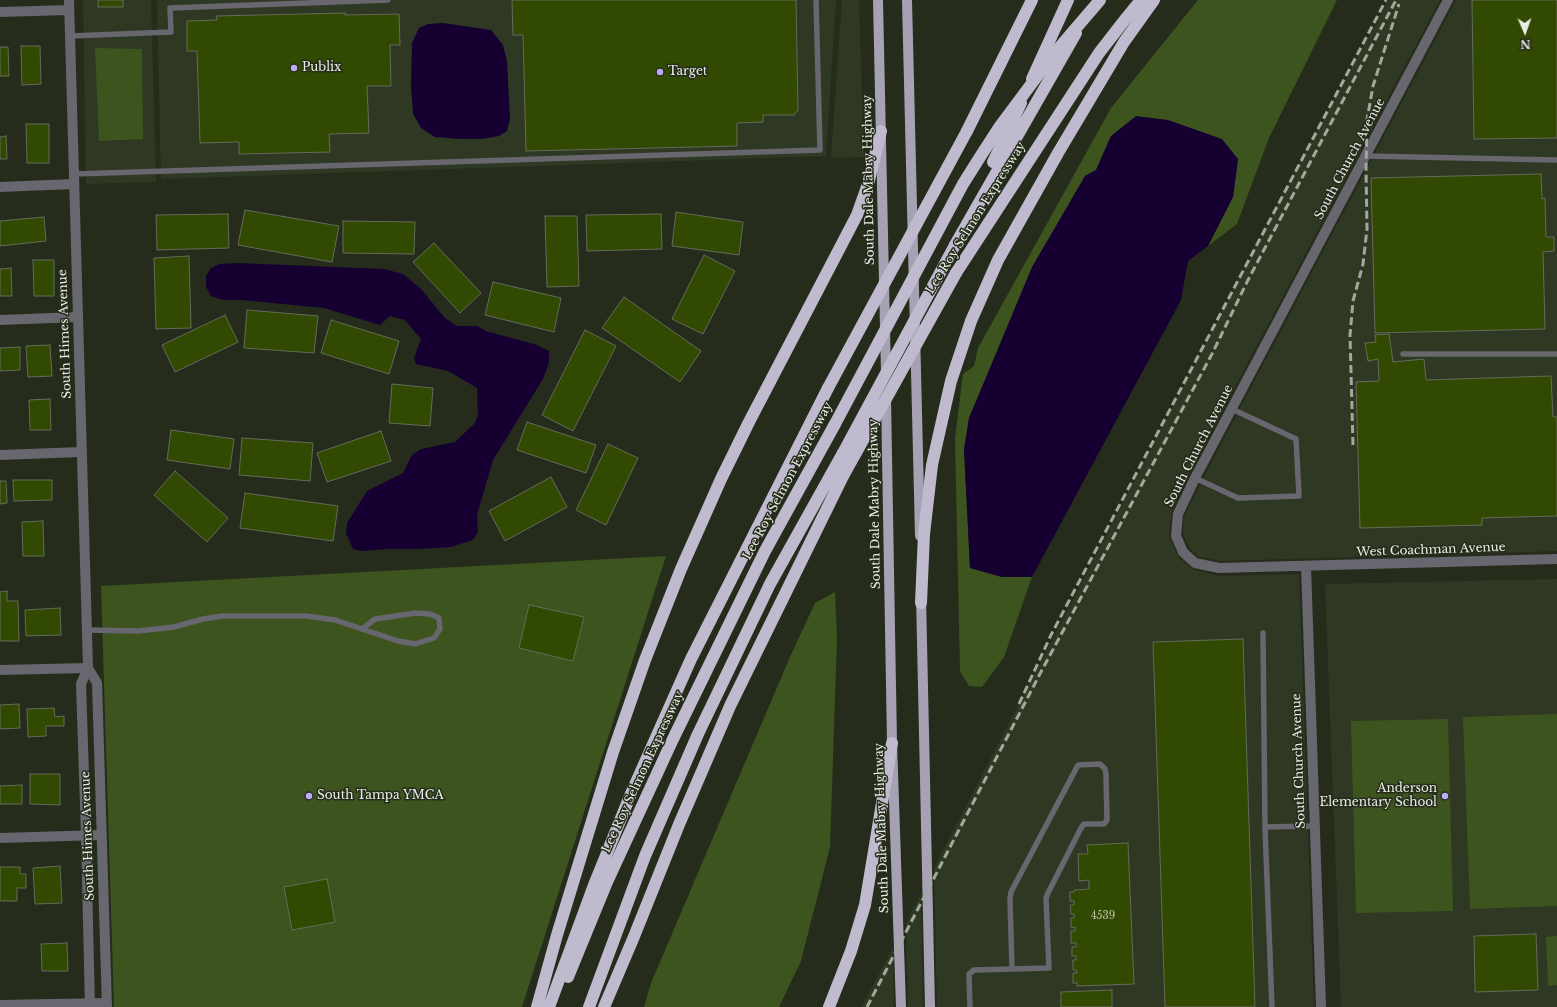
<!DOCTYPE html>
<html>
<head>
<meta charset="utf-8">
<style>
	body { margin:0 }
	#map { position:relative; width:1557px; height:1007px; overflow:hidden; background:#252c1c; font-family:"Libre Baskerville",serif }
	canvas { display:block }
	.north { position:absolute; left:1505px; top:12px; width:40px; height:40px; -webkit-text-stroke:3px #252c1c; paint-order:stroke; rotate:178deg; font-size:11px; font-weight:700; line-height:16px; text-align:center; color:#e9eee4 }
	.north::after { content:''; display:block; margin:auto; width:14px; height:18px; background:#e9eee4; clip-path:polygon(50% 0,100% 100%,50% 72%,0 100%) }
</style>
</head>
<body>
<div id="map">
<canvas width="1557" height="1007"></canvas>
<div class="north">N</div>
</div>
<script>
const context = document.querySelector('canvas').getContext('2d');
context.lineJoin = 'round';
function fill(path, color) {
  context.fillStyle = color;
  context.fill(path, 'evenodd');
}
function poly(rows) {
  const path = new Path2D();
  for (const r of rows) {
    path.moveTo(r[0], r[1]);
    for (let i = 2; i < r.length; i += 2) path.lineTo(r[i], r[i + 1]);
  }
  return path;
}
function strokePath(path, color, width, dash) {
  context.strokeStyle = color;
  context.lineWidth = width;
  context.lineCap = dash ? 'butt' : 'round';
  context.setLineDash(dash || []);
  context.stroke(path);
}
function drawText(font, color, halo, rows, align = 'center') {
  context.font = font + ' "Libre Baskerville",serif';
  context.lineWidth = 3;
  context.setLineDash([]);
  context.textBaseline = 'middle';
  context.strokeStyle = halo;
  context.fillStyle = color;
  for (const [text, x, y, turn = 0] of rows) {
    context.save();
    context.translate(x, y);
    context.rotate((+turn || 0) * Math.PI / 180);
    context.textAlign = isNaN(turn) ? turn : align;
    if (halo) context.strokeText(text, 0, 0);
    context.fillText(text, 0, 0);
    context.restore();
  }
}
fill(poly([
	[83,0,151,0,156,182,86,184],
	[157,0,836,0,826,156,161,179],
	[842,0,859,0,864,157,831,158],
	[1389,0,1440,0,1189,474,1172,510,1169,535,1170,539,1179,558,1194,570,1219,576,1299,574,1314,1007,937,1007,934,868,1299,163],
	[1456,0,1557,0,1557,551,1219,561,1198,556,1189,547,1183,534,1184,517,1201,482],
	[1557,579,1557,1007,1341,1007,1325,584],
	[921,893,923,1007,908,1007,906,923],
	[893,947,894,1007,862,1007]
]), '#2f3823');
fill(poly([
	[1198,0,1337,0,1269,138,1237,224,1208,246,1233,197,1238,159,1111,136,1096,170,1085,176,969,418,964,450,970,568,1002,577,1032,577,1004,657,982,687,969,686,960,671,955,439,963,374,974,366,978,348,1111,108],
	[95,48,142,49,143,139,99,141],
	[666,556,522,1007,114,1007,101,586],
	[835,592,837,639,830,847,801,961,779,1007,644,1007,651,983,790,657,815,603],
	[1557,714,1557,906,1470,909,1463,717],
	[1448,719,1453,911,1356,913,1351,721],
	[1557,936,1557,985,1548,986,1546,937]
]), '#3e541e');
fill(poly([
	[443,23,491,30,503,45,507,61,510,119,507,131,499,136,483,139,460,139,435,137,421,128,413,114,411,86,412,43,419,28,428,24],
	[1136,116,1168,120,1222,139,1238,159,1233,197,1208,246,1188,261,1181,300,1032,577,1002,577,970,568,964,450,969,418,1032,267,1085,176,1096,170,1111,136],
	[237,263,384,269,403,274,421,289,445,318,457,326,477,326,486,331,537,345,549,351,549,363,543,379,493,460,477,515,478,532,473,540,451,547,419,549,387,549,362,551,353,549,346,533,347,523,367,491,403,473,412,455,421,449,455,442,474,424,478,416,477,388,448,371,416,364,414,358,421,339,405,320,390,316,380,325,324,308,241,300,223,300,211,296,206,287,206,276,211,268,219,264]
]), '#150031');
const building = poly([
	[98,0,123,0,123,7,98,7,98,0],
	[512,0,796,0,798,110,794,115,763,115,763,122,737,123,737,146,526,151,523,35,513,35,512,0],
	[1472,0,1557,0,1557,138,1474,139,1472,0],
	[345,13,345,15,399,14,400,45,390,45,391,86,367,86,369,133,329,134,330,152,239,154,239,142,200,143,197,51,187,51,187,21,217,20,216,16,345,13],
	[21,46,40,46,41,84,22,85,21,46],
	[0,47,8,47,9,76,0,76,0,47],
	[26,124,49,124,49,163,27,163,26,124],
	[6,136,7,159,0,159,0,137,6,136],
	[1541,174,1542,199,1545,198,1546,237,1554,237,1554,251,1543,252,1545,329,1375,333,1371,178,1541,174],
	[245,210,339,226,332,262,238,245,245,210],
	[676,212,743,222,739,255,672,246,676,212],
	[228,214,229,248,157,250,156,215,228,214],
	[661,214,662,249,587,251,586,215,661,214],
	[545,216,577,216,579,286,547,287,545,216],
	[44,217,46,241,0,246,0,221,44,217],
	[343,221,415,222,414,254,343,253,343,221],
	[434,243,481,293,460,313,413,262,434,243],
	[704,255,735,271,703,334,672,319,704,255],
	[189,256,191,328,156,329,154,258,189,256],
	[33,260,54,260,54,296,34,296,33,260],
	[11,268,12,296,0,296,0,269,11,268],
	[493,282,561,298,554,332,485,315,493,282],
	[624,297,701,351,680,382,602,328,624,297],
	[247,310,318,316,314,353,244,348,247,310],
	[225,315,238,342,175,372,162,345,225,315],
	[331,320,399,341,389,374,321,353,331,320],
	[585,330,616,346,573,431,542,415,585,330],
	[1389,334,1393,362,1424,359,1426,380,1551,376,1553,417,1557,417,1557,516,1482,518,1482,525,1360,528,1356,382,1379,381,1378,359,1368,361,1365,343,1376,342,1375,335,1389,334],
	[50,345,52,376,28,377,26,346,50,345],
	[20,347,20,370,0,371,0,348,20,347],
	[392,384,433,388,430,426,389,423,392,384],
	[50,399,51,430,30,430,29,400,50,399],
	[527,422,596,445,586,473,517,450,527,422],
	[171,430,234,439,230,469,167,460,171,430],
	[381,431,391,461,327,482,317,453,381,431],
	[242,438,313,443,310,481,239,475,242,438],
	[608,444,638,458,606,525,576,510,608,444],
	[175,471,228,518,207,542,154,495,175,471],
	[551,477,567,507,505,541,489,511,551,477],
	[13,480,52,480,52,500,14,501,13,480],
	[0,481,6,481,7,503,0,504,0,481],
	[245,493,338,506,333,541,240,528,245,493],
	[43,521,44,556,23,556,22,522,43,521],
	[7,591,7,601,18,601,19,641,0,641,0,592,7,591],
	[529,605,584,617,573,661,519,648,529,605],
	[60,608,61,635,26,636,25,610,60,608],
	[1243,639,1255,1007,1165,1007,1153,642,1243,639],
	[19,704,20,728,0,729,0,705,19,704],
	[54,708,55,717,64,716,64,726,46,726,46,736,28,737,27,709,54,708],
	[30,774,60,774,60,805,30,804,30,774],
	[22,785,22,804,0,804,0,786,22,785],
	[1128,843,1134,984,1077,986,1077,983,1073,983,1073,973,1077,973,1076,970,1073,970,1073,960,1076,960,1076,956,1072,956,1072,947,1076,947,1076,943,1071,943,1071,931,1075,931,1075,927,1071,928,1071,918,1074,918,1074,914,1071,914,1070,905,1074,905,1074,901,1070,901,1070,892,1074,892,1074,890,1089,889,1089,880,1079,881,1078,854,1088,854,1087,845,1128,843],
	[60,866,62,903,35,904,33,868,60,866],
	[0,867,20,867,20,874,26,874,26,888,17,888,17,901,0,901,0,867],
	[327,879,335,922,292,930,284,887,327,879],
	[1536,934,1538,990,1475,992,1474,936,1536,934],
	[67,943,68,971,42,971,41,944,67,943],
	[1112,990,1112,1007,1061,1007,1061,992,1112,990]
]);
fill(building, '#314901');
strokePath(building, '#646c5b', 1);
strokePath(poly([
	[70,36,171,32,170,8,388,0],
	[1366,156,1557,160],
	[74,174,820,150,816,0],
	[1403,354,1557,354],
	[1195,478,1238,498,1299,496,1296,439,1232,409],
	[87,630,138,631,174,627,203,619,222,616,306,616,335,620,398,641,415,644,434,638,440,629,439,618,430,614,416,613,375,619,362,629],
	[1263,633,1265,827,1315,826],
	[1265,827,1272,1007],
	[970,1007,969,974,974,970,1049,968,1046,899,1047,895,1081,828,1084,824,1104,824,1107,820,1106,774,1105,769,1100,764,1078,765,1011,892,1010,899,1012,969]
]), '#68666e', 5.5);
strokePath(poly([
	[1448,0,1195,478,1178,514,1176,536,1183,552,1195,563,1219,568,1557,559],
	[0,12,69,10],
	[0,187,74,184],
	[0,320,78,317],
	[0,455,81,452],
	[1306,566,1321,1007],
	[0,670,88,668],
	[0,838,101,835],
	[0,1005,106,1003]
]), '#68666e', 10);
strokePath(poly([
	[69,0,88,668,81,684,86,836,90,1007],
	[88,668,97,683,107,1007]
]), '#68666e', 10);
strokePath(poly([
	[878,0,886,374],
	[907,0,920,536],
	[886,398,892,743,901,1007],
	[921,596,930,1007]
]), '#a6a2b3', 10);
strokePath(poly([
	[1032,79,1068,0],
	[967,131,1032,0],
	[993,162,1021,103],
	[955,245,1076,33],
	[956,273,1099,53,1127,17,1141,0],
	[921,603,924,534,932,465,951,381,971,321,998,260,1058,153,1124,42,1154,0],
	[568,977,607,882,673,739,765,551,835,424],
	[537,1007,557,935,613,752,645,660,681,569,721,479,749,422,857,215,868,184,881,131],
	[549,1007,594,885,630,796,691,659,828,388],
	[589,1007,645,856,698,734,770,584,843,453],
	[604,1007,633,939,680,822,730,706,843,476],
	[829,1007,851,951,865,905,892,743]
]), '#bfbace', 12);
strokePath(poly([
	[1353,445,1350,335,1353,301,1363,264,1367,229,1366,170,1367,120,1373,86,1399,4],
	[1019,704,1051,635,1386,0],
	[867,1007,1042,670,1212,354,1248,280,1396,0]
]), '#a2a89c', 3, [8, 4]);
strokePath(poly([
	[828,388,967,131],
	[835,424,963,184,980,157,1000,126,1053,55,1100,0],
	[843,453,955,245],
	[843,476,956,273]
]), '#bfbace', 12);
for (const [x, y, r, color] of [
	[294,68,4,"#bea9f4"],
	[660,72,4,"#bea9f4"],
	[309,796,4,"#bea9f4"],
	[1445,796,4,"#bea9f4"]
]) {
  const dot = new Path2D();
  dot.arc(x, y, r, 0, 2 * Math.PI);
  context.fillStyle = color;
  context.fill(dot);
  strokePath(dot, '#252c1c', 1.5);
}
drawText('10px', '#bbc5ab', null, [
	["4539",1103,916]
]);
drawText('12px', '#e9eee4', '#252c1c', [
	["Publix",302,68],
	["Target",668,72],
	["Anderson",1437,789,"right"],
	["Elementary School",1437,803,"right"],
	["South Tampa YMCA",317,796]
], 'left');
drawText('12px', '#e9eee4', '#252c1c', [
	["South Church Avenue",1350,159,-62],
	["South Dale Mabry Highway",869,180,-91],
	["Lee Roy Selmon Expressway",976,218,-58],
	["South Himes Avenue",65,334,-92],
	["South Church Avenue",1199,446,-63],
	["Lee Roy Selmon Expressway",788,481,-62],
	["South Dale Mabry Highway",875,504,-91],
	["West Coachman Avenue",1431,550,-2],
	["South Church Avenue",1299,761,-92],
	["Lee Roy Selmon Expressway",643,772,-65],
	["South Dale Mabry Highway",882,828,-92],
	["South Himes Avenue",88,836,-92]
]);
</script>
</body>
</html>
